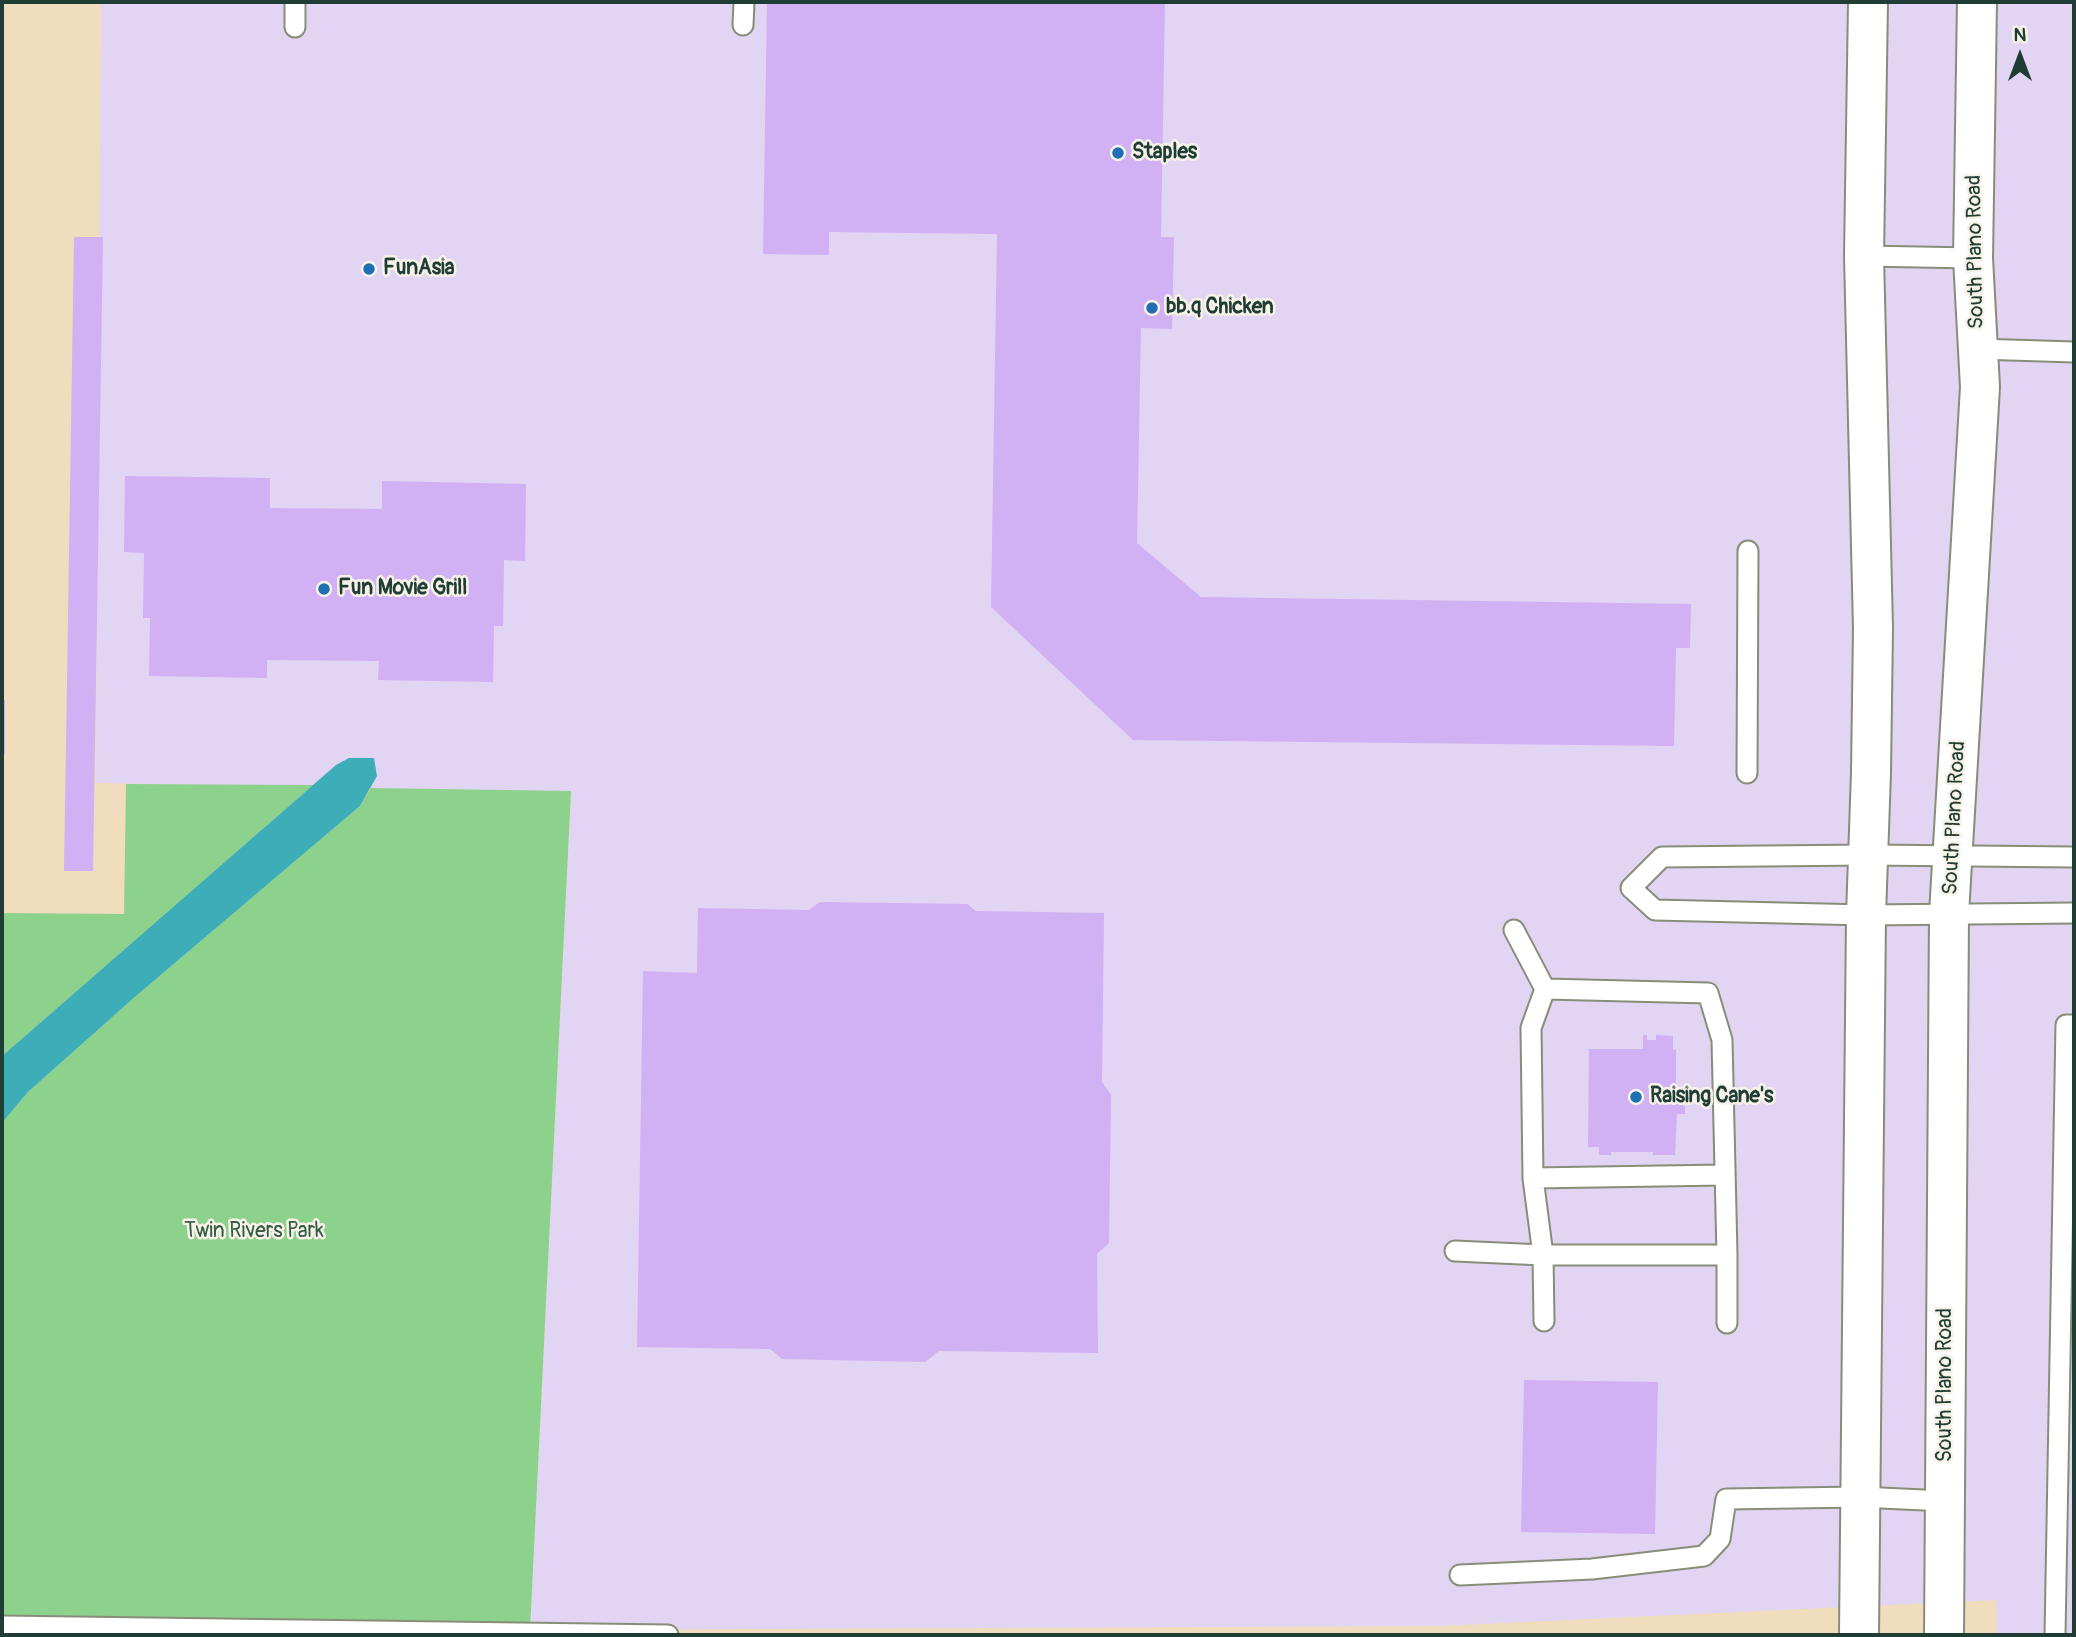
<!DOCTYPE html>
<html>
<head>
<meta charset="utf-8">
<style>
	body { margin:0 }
	#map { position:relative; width:2076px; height:1637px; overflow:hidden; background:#f0ddbd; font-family:Pangolin,sans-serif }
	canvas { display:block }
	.frame { position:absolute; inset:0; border:4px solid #1f3d34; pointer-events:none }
	.north { position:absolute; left:1985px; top:21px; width:70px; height:70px; -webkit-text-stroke:5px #f7f3e8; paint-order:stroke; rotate:0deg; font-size:19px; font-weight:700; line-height:28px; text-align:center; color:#1f3d34 }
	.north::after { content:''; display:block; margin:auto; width:24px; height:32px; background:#1f3d34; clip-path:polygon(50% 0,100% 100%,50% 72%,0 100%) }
</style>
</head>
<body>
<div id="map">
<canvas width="2076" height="1637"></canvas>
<div class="frame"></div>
<div class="north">N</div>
</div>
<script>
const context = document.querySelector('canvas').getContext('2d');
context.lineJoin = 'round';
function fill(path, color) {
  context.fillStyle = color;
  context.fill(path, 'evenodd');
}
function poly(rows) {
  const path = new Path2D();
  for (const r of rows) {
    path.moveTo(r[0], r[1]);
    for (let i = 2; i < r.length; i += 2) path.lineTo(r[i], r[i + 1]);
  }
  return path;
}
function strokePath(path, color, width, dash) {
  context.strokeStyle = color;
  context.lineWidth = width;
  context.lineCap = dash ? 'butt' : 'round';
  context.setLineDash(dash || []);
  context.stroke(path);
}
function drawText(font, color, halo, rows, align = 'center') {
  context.font = font + ' Pangolin,sans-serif';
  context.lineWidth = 5;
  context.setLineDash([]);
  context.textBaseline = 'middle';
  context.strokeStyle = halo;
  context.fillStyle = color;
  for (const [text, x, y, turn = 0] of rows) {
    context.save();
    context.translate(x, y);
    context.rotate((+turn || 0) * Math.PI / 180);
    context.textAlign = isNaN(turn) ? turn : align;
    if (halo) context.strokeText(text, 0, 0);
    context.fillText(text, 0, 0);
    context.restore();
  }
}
fill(poly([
	[101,2,2074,2,2074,1635,1996,1635,1996,1600,1439,1626,530,1630,571,792,96,783]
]), '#e2d4f3');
fill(poly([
	[126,784,313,785,2,1056,2,913,124,914],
	[371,788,571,791,530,1630,2,1624,2,1123,28,1092,136,996,360,806]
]), '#8dd28c');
fill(poly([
	[349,758,374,758,377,776,360,806,136,996,28,1092,2,1123,2,1056,336,765]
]), '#3dadb8');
fill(poly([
	[767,2,1165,2,1161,237,1174,237,1172,329,1141,328,1137,543,1201,597,1691,604,1690,648,1676,648,1674,746,1133,740,991,607,997,234,829,232,829,255,763,254],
	[74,237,103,237,93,871,64,871],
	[125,476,270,478,270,508,382,509,382,481,526,484,525,561,504,560,503,626,494,626,493,682,378,680,379,661,267,660,267,678,149,676,150,618,143,618,144,553,124,552],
	[2,700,5,700,5,754,2,754],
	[820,902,967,904,976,911,1104,913,1102,1082,1111,1095,1109,1243,1097,1254,1098,1353,939,1351,925,1362,782,1359,770,1349,637,1347,643,971,697,973,698,908,809,910],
	[1643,1035,1647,1035,1647,1040,1656,1040,1656,1035,1673,1036,1673,1050,1676,1049,1676,1088,1683,1088,1683,1106,1685,1106,1685,1114,1677,1114,1675,1155,1653,1155,1653,1152,1611,1152,1611,1155,1599,1155,1599,1147,1588,1147,1589,1049,1643,1049],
	[1524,1380,1658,1382,1655,1534,1521,1532]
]), '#d1b0f4');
const lane = poly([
	[743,25,744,2],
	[295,27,295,2],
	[1864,256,1973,258],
	[1978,349,2074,352],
	[1747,773,1748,551],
	[2074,857,1868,855,1662,857,1631,888,1655,910,1866,915,2074,913],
	[1533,1178,1724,1175],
	[1455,1251,1543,1255,1533,1178,1531,1028,1545,989,1514,930],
	[1727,1255,1727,1323],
	[1544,1321,1543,1255,1727,1255,1722,1040,1708,993,1545,989],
	[1460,1575,1592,1569,1704,1556,1720,1539,1726,1499,1860,1497,1945,1501],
	[2,1626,668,1635],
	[2055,1635,2066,1025,2074,1025]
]);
const secondary = poly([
	[1859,1635,1866,915,1871,773,1873,628,1864,256,1868,2],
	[1944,1635,1949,914,1980,387,1973,258,1977,2]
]);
strokePath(lane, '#888d78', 23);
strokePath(secondary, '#888d78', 42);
strokePath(lane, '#fff', 19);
strokePath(secondary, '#fff', 38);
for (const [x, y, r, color] of [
	[1118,153,7,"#1f6fb2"],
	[369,269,7,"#1f6fb2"],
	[1152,308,7,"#1f6fb2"],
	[324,589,7,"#1f6fb2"],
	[1636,1097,7,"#1f6fb2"]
]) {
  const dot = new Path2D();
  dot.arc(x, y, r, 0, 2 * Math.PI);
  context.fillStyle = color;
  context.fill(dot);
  strokePath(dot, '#f7f3e8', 2.5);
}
drawText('bold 21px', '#1f3d34', '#f7f3e8', [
	["Staples",1132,153],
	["FunAsia",383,269],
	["bb.q Chicken",1166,308],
	["Fun Movie Grill",338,589],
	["Raising Cane's",1650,1097]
], 'left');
drawText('21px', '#1f3d34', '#f7f3e8', [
	["South Plano Road",1976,252,-91],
	["South Plano Road",1955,818,-87],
	["South Plano Road",1946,1385,-90]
]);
drawText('21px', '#355b46', '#f7f3e8', [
	["Twin Rivers Park",254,1232]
]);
</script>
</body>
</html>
